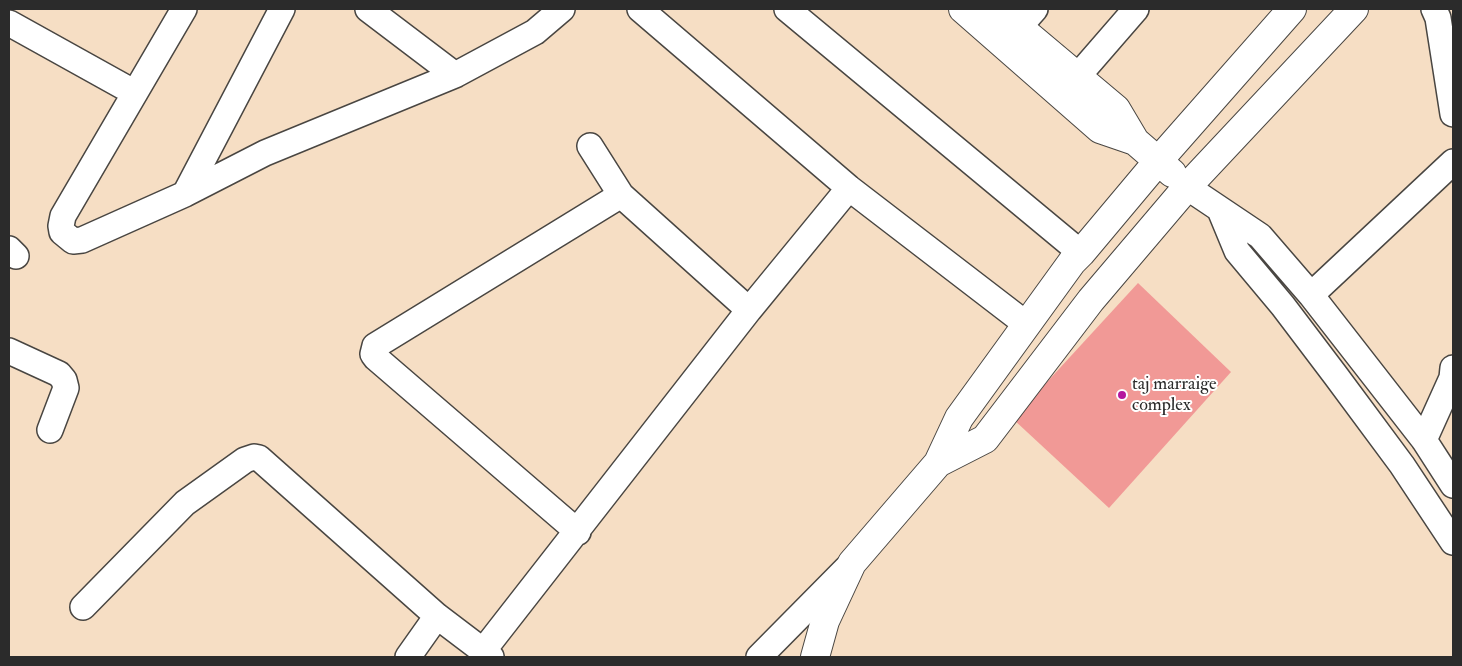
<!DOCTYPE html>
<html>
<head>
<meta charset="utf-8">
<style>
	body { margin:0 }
	#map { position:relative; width:1462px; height:666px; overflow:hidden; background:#f6dec4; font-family:"IM FELL Double Pica",serif }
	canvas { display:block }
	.frame { position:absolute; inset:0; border:10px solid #2b2b2b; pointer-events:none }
</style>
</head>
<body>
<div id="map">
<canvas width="1462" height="666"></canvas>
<div class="frame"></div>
</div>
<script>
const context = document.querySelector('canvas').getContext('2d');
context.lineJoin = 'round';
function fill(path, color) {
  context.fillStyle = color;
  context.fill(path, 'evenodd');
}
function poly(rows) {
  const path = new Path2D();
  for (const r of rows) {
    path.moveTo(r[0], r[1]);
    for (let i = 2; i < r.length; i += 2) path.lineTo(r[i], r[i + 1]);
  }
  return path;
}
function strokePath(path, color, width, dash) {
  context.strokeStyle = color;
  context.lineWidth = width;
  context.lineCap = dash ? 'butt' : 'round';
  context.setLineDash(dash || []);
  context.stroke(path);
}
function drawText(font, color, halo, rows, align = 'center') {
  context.font = font + ' "IM FELL Double Pica",serif';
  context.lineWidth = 4;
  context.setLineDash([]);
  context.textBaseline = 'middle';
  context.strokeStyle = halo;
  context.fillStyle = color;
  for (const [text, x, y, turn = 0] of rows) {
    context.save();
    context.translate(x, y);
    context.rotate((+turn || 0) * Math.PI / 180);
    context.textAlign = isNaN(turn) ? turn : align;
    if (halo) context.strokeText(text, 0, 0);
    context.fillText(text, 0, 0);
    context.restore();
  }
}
fill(poly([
	[1138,283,1231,372,1109,508,1013,419]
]), '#f19996');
const street = poly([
	[184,9,63,216,61,226,62,232,73,241,82,240,185,194,265,153,455,75,535,32,562,9],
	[368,9,455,75],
	[640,9,849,188,1026,324],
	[787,9,1081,253],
	[1434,9,1438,18,1453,114],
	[9,23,135,93],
	[1005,43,1035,9],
	[1077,77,1136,9],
	[590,146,621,195],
	[1187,187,1260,236,1311,295,1424,440,1453,485],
	[185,194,282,9],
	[1220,210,1237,251,1283,306,1336,376,1402,465,1453,542],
	[9,249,16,256],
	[1311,295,1453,162],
	[9,351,59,374,64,380,66,388,50,430],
	[1424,440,1452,378,1453,368],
	[578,532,376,358,373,354,375,346,621,195,749,310],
	[83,607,185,503,245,460,254,457,259,458,437,616,491,657],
	[483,651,749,310,849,188],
	[408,657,437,616],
	[759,657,846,569]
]);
const secondary = poly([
	[963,9,1100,129,1135,141,1172,173],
	[997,9,1116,109,1135,141],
	[938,463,985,439,1091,300,1187,187,1354,9],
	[815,657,825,621,852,563,938,463,959,418,1072,262,1081,253,1159,160,1292,9]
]);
strokePath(street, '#494642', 28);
strokePath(secondary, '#494642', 30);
strokePath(street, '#fff', 25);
strokePath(secondary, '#fff', 28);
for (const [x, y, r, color] of [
	[1122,395,5,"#b5179e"]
]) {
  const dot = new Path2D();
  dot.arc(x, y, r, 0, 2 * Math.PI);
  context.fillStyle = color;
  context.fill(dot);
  strokePath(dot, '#fff', 2);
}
drawText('18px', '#2b2b2b', '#fff', [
	["taj marraige",1132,385],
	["complex",1132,406]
], 'left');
</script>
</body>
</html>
